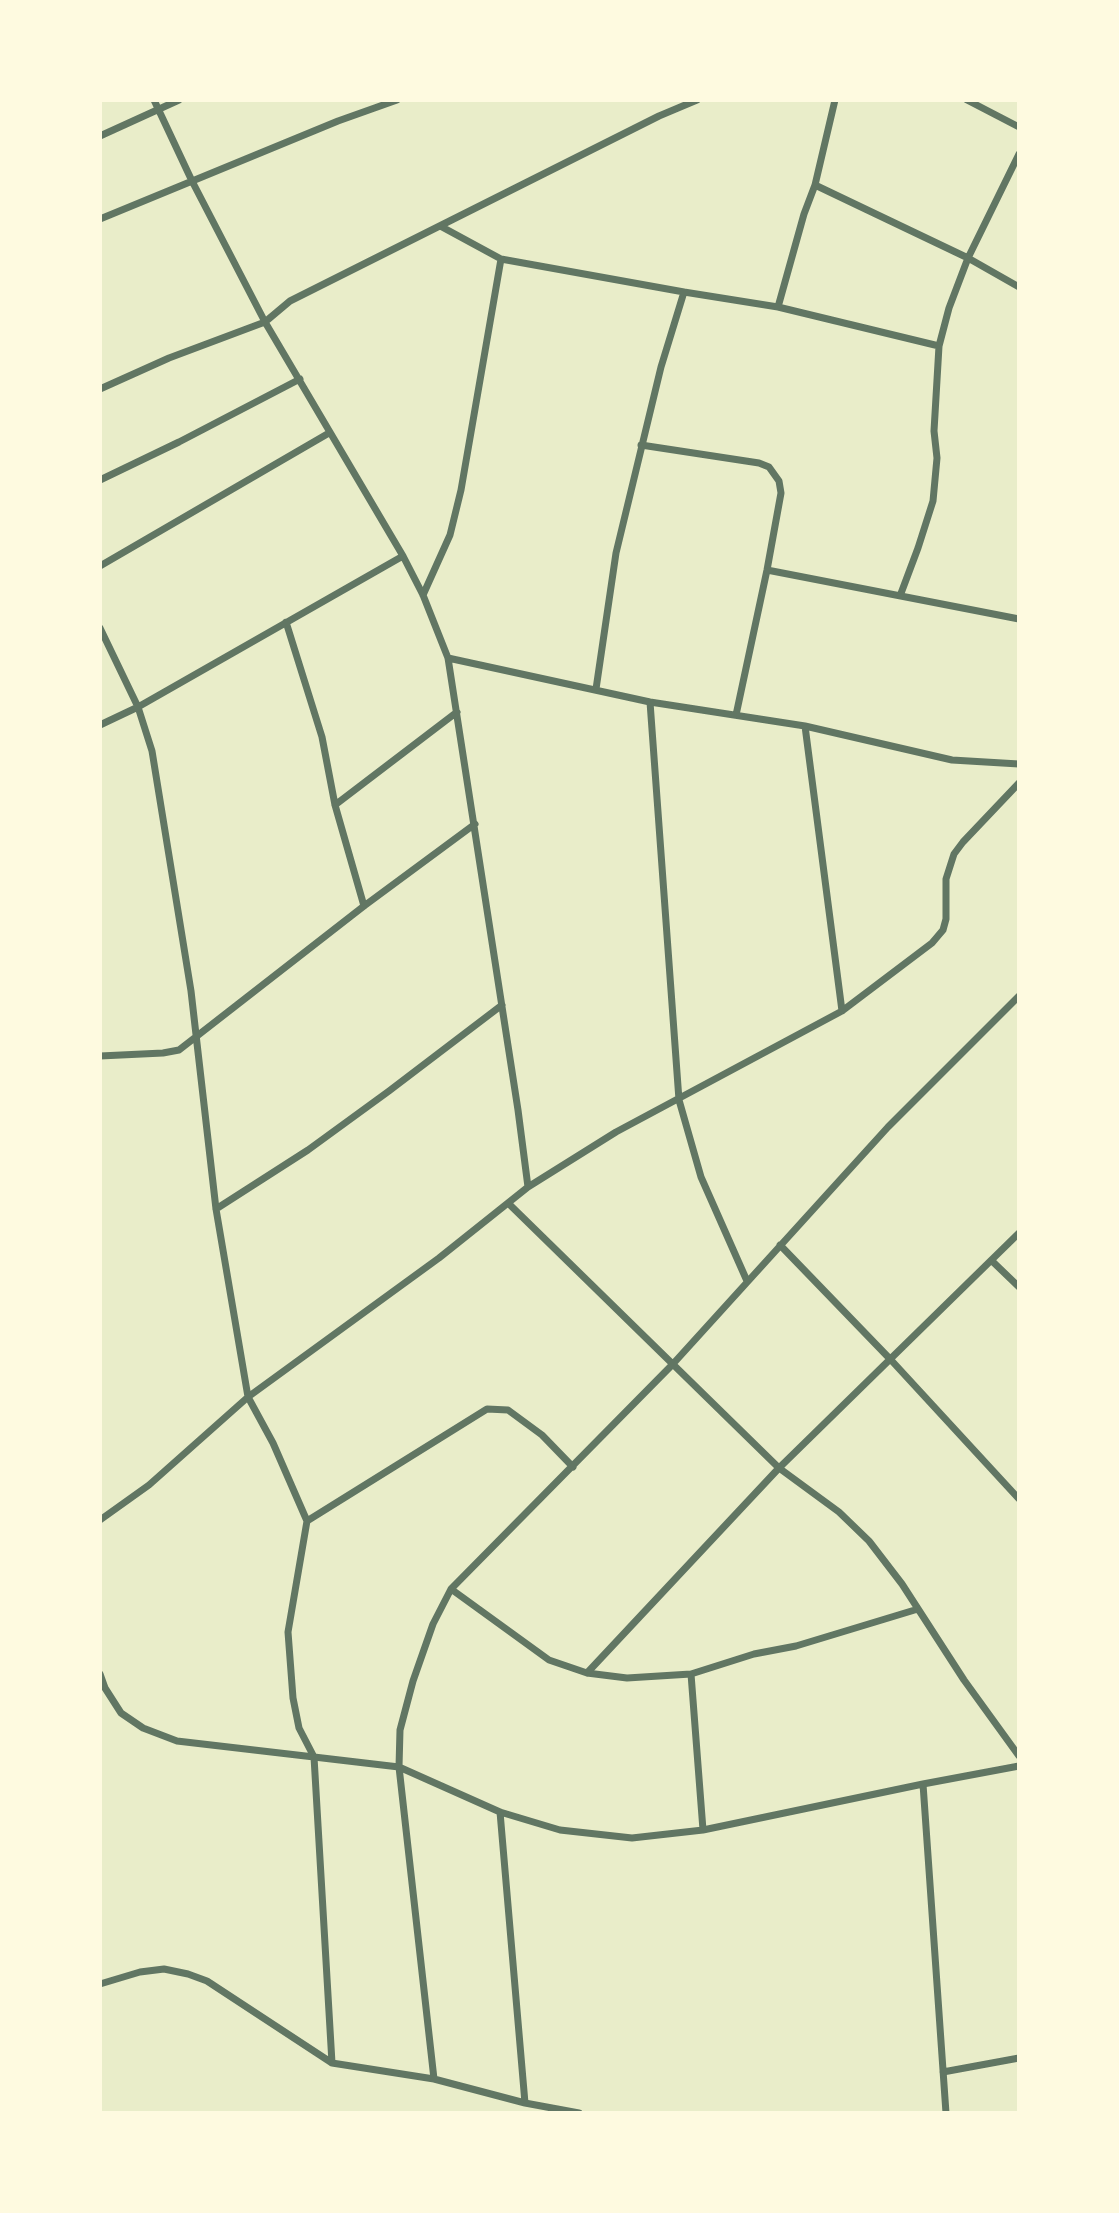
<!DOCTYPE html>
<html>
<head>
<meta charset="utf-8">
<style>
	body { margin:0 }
	#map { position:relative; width:1119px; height:2213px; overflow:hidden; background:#e9edc9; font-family:"Golos Text",sans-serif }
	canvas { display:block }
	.frame { position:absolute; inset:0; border:102px solid #fefae0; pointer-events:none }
</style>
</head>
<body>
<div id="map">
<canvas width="1119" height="2213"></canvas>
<div class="frame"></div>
</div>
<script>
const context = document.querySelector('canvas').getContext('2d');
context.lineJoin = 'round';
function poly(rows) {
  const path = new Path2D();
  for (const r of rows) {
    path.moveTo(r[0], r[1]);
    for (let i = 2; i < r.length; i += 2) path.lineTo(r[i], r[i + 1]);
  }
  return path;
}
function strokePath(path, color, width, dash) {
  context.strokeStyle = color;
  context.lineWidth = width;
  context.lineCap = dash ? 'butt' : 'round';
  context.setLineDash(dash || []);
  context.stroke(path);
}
strokePath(poly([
	[154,100,192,181,265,322,403,556,423,595,448,658,518,1110,528,1187],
	[967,100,1019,127],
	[100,136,179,100],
	[815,185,968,258,1019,287],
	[100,219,338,121,397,100],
	[501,259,684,292],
	[778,307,939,346],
	[100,389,169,358,265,322,290,301,659,116,697,100],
	[641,445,759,463,769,467,779,481,781,493,767,570,736,715],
	[100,480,179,442,300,379],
	[100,566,329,433],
	[767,570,1019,619],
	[423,595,450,535,461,490,501,259,442,227],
	[900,596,918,548,933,501,937,458,934,431,939,346,949,308,968,258,1019,154],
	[286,622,322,737,335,805,364,906],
	[100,628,138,707,152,751,191,991,216,1209,248,1397,273,1443,307,1521,288,1632,293,1698,299,1728,314,1757],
	[448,658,650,702,805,726,952,760,1019,764],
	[596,689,616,553,661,367,684,292,778,307,804,214,815,185,835,100],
	[650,702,679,1100,701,1177,747,1281],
	[100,725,138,707,403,556],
	[805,726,842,1011],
	[335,805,457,712],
	[1019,996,888,1127,672,1365,451,1589,433,1624,413,1681,400,1730,399,1767,500,1812,560,1830,632,1838,703,1830,923,1784,1019,1766],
	[100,1056,163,1053,179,1050,364,906,475,824],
	[508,1203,779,1468,839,1512,869,1541,902,1584,964,1680,1019,1756],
	[216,1209,308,1150,389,1091,502,1005],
	[780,1245,891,1360,1019,1499],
	[992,1261,1019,1287],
	[100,1520,149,1485,248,1397,439,1258,528,1187,616,1132,842,1011,932,943,943,930,946,919,946,879,954,854,963,842,1019,783],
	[307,1521,487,1409,508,1410,542,1435,573,1467],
	[451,1589,549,1660,587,1673,627,1678,691,1674,754,1654,796,1646,918,1609],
	[587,1673,779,1468,1019,1233],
	[100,1674,105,1688,121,1713,143,1728,177,1741,314,1757],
	[691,1674,703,1830],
	[923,1784,946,2113],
	[500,1812,525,2103],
	[100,1984,140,1972,164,1969,188,1974,207,1981,332,2063,434,2079,525,2103,579,2113],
	[332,2063,314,1757,399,1767,434,2079],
	[943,2072,1019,2058]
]), '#617663', 7);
</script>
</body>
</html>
